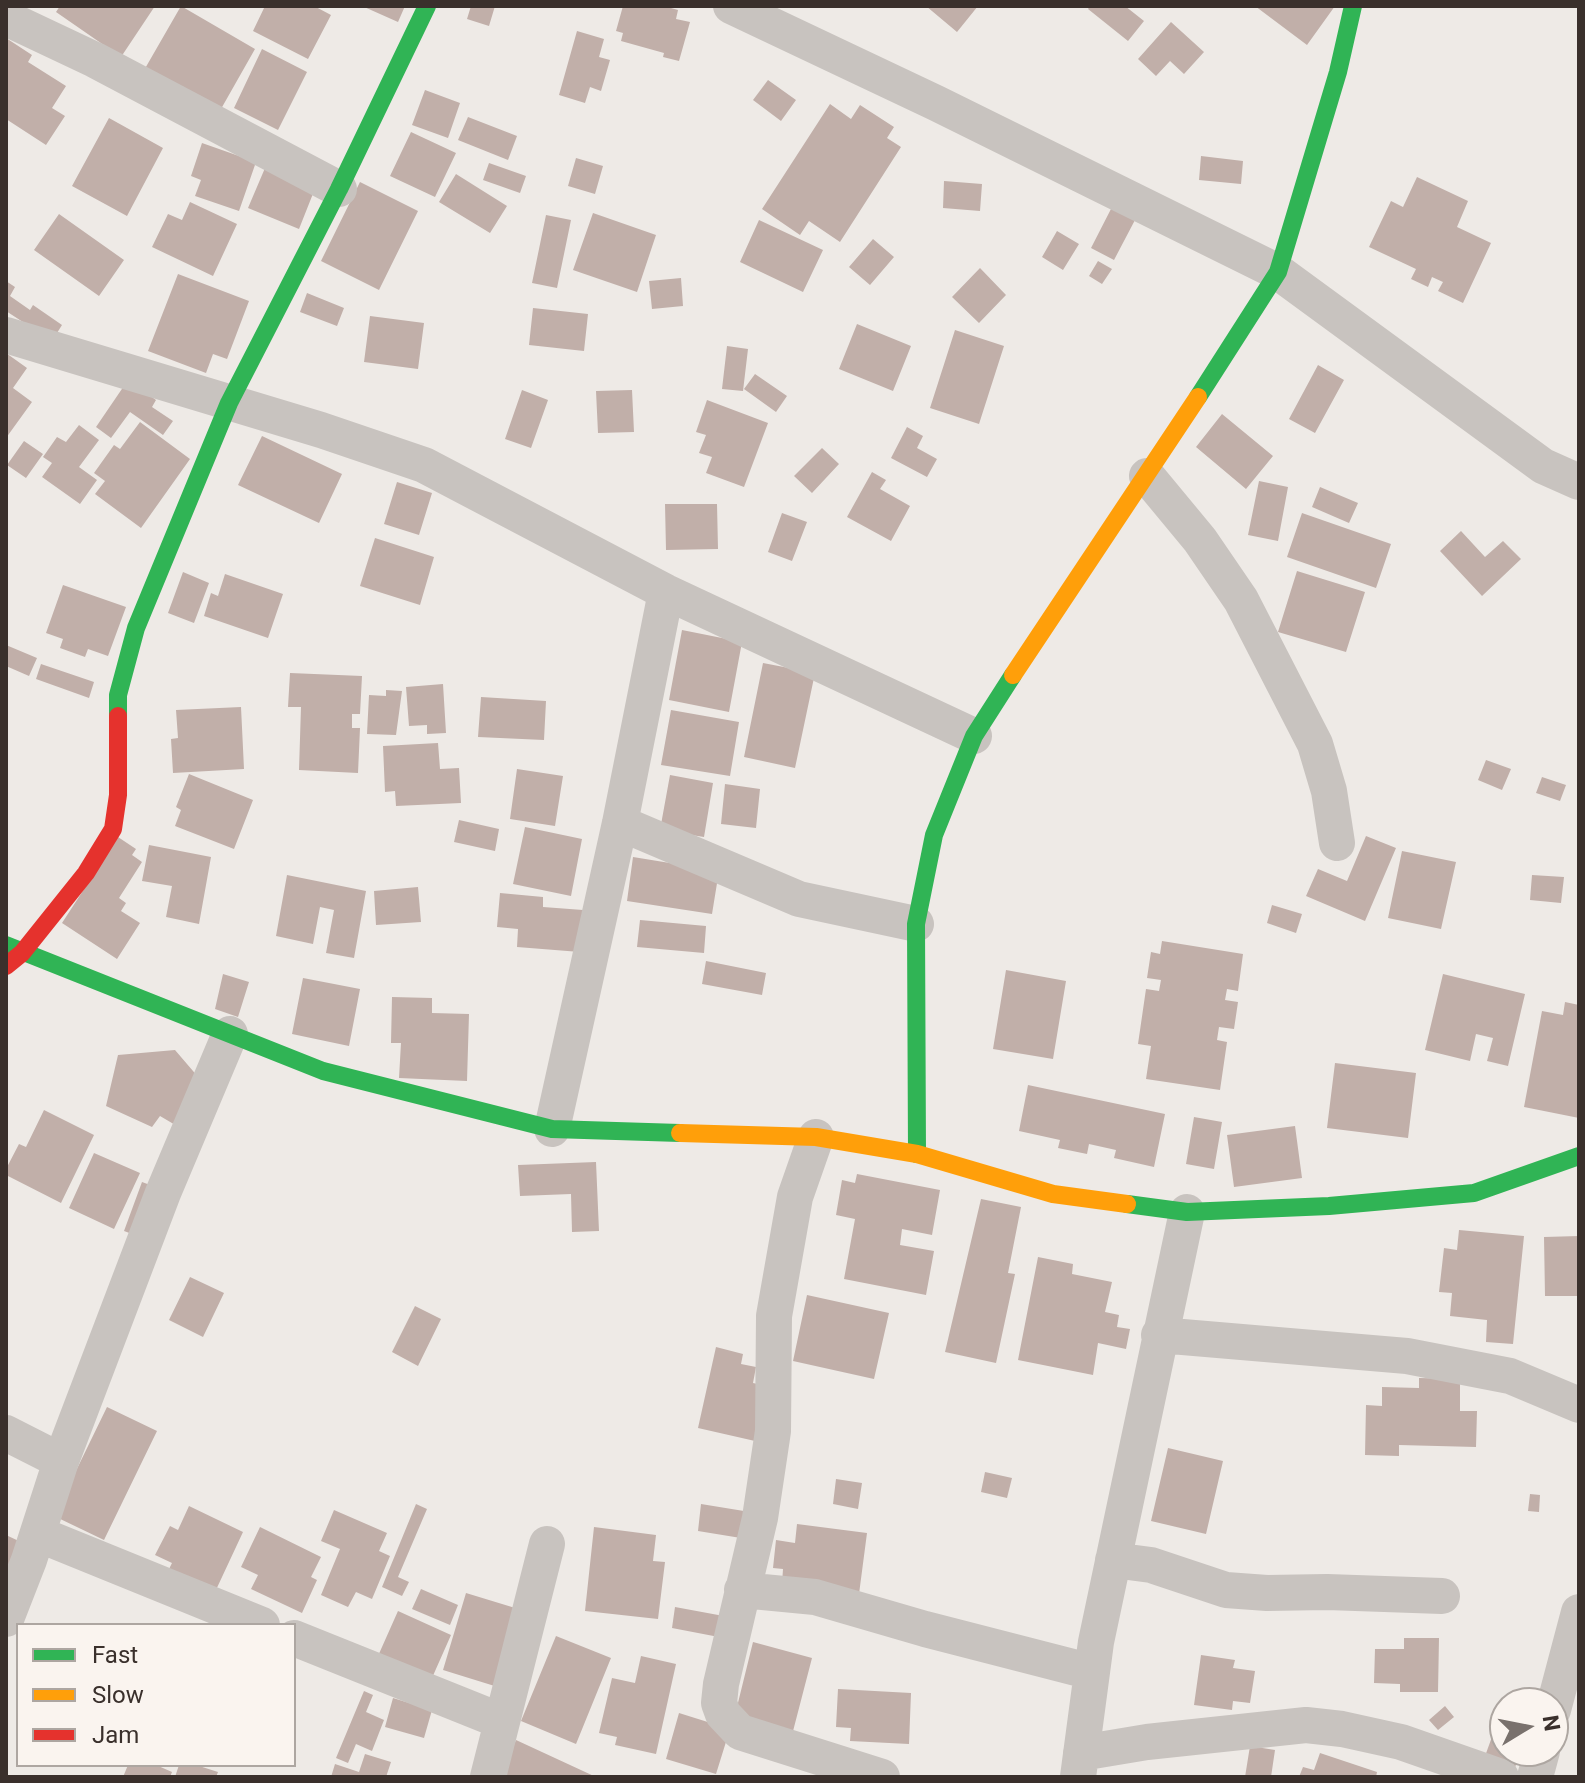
<!DOCTYPE html>
<html>
<head>
<meta charset="utf-8">
<style>
	body { margin:0 }
	#map { position:relative; width:1585px; height:1783px; overflow:hidden; background:#eeeae6; font-family:Roboto,sans-serif }
	canvas { display:block }
	.frame { position:absolute; inset:0; border:8px solid #3a302c; pointer-events:none }
	.legend { position:absolute; left:16px; top:1623px; width:280px; height:144px; box-sizing:border-box; background:#faf4ef; border:2px solid #ada6a1; margin:0; padding:10px 14px; list-style:none; font-size:24px; color:#3a302c }
	.legend li { display:flex; align-items:center; gap:16px; height:40px }
	.legend b { width:40px; border:2px solid #ada6a1 }
	.north { position:absolute; left:1489px; top:1687px; width:80px; height:80px; box-sizing:border-box; background:#faf4ef; border:2px solid #ada6a1; border-radius:50%; rotate:80deg; font-size:22px; font-weight:700; line-height:32px; text-align:center; color:#3a302c }
	.north::after { content:''; display:block; margin:auto; width:28px; height:36px; background:#79716d; clip-path:polygon(50% 0,100% 100%,50% 72%,0 100%) }
</style>
</head>
<body>
<div id="map">
<canvas width="1585" height="1783"></canvas>
<div class="frame"></div>
<ul class="legend">
<li><b style="height:10px;background:#30b455"></b>Fast</li>
<li><b style="height:10px;background:#ff9f0a"></b>Slow</li>
<li><b style="height:10px;background:#e5322d"></b>Jam</li>
</ul>
<div class="north">N</div>
</div>
<script>
const context = document.querySelector('canvas').getContext('2d');
context.lineJoin = 'round';
function fill(path, color) {
  context.fillStyle = color;
  context.fill(path, 'evenodd');
}
function poly(rows) {
  const path = new Path2D();
  for (const r of rows) {
    path.moveTo(r[0], r[1]);
    for (let i = 2; i < r.length; i += 2) path.lineTo(r[i], r[i + 1]);
  }
  return path;
}
function strokePath(path, color, width, dash) {
  context.strokeStyle = color;
  context.lineWidth = width;
  context.lineCap = dash ? 'butt' : 'round';
  context.setLineDash(dash || []);
  context.stroke(path);
}
fill(poly([
	[60,6,155,6,121,57,56,12],
	[181,6,255,49,217,116,143,72],
	[265,6,314,6,331,15,308,59,253,31],
	[362,6,405,6,398,22],
	[471,6,495,6,489,26,467,19],
	[623,6,664,6,678,10,676,19,690,22,679,61,663,57,664,53,621,41,623,33,616,31],
	[926,6,978,6,957,32],
	[1090,6,1125,6,1144,21,1128,41,1088,9],
	[1255,6,1335,6,1307,45],
	[1171,22,1204,52,1184,74,1170,61,1156,76,1138,59],
	[577,31,604,39,599,57,610,60,601,91,590,87,585,103,559,95],
	[6,38,32,55,28,62,66,86,52,108,65,116,46,145,6,119],
	[262,49,307,72,278,130,234,108],
	[768,80,796,100,781,121,753,100],
	[425,90,460,103,448,138,412,125],
	[830,104,851,119,860,105,894,127,887,138,901,147,840,242,809,221,800,235,762,209],
	[468,117,517,136,508,160,458,140],
	[109,118,163,148,127,216,72,186],
	[411,132,456,153,435,197,390,176],
	[202,143,256,162,239,211,195,196,201,180,191,176],
	[1201,156,1243,161,1241,184,1199,180],
	[576,158,603,166,595,194,568,186],
	[268,161,318,181,299,229,248,208],
	[489,163,526,176,520,193,483,180],
	[456,174,507,206,490,233,439,202],
	[1417,177,1468,201,1457,227,1491,243,1463,303,1438,291,1443,282,1432,277,1428,287,1411,279,1416,269,1369,247,1391,201,1403,207],
	[944,181,982,184,980,211,943,208],
	[360,182,418,211,379,290,321,261],
	[190,202,237,224,213,276,152,247,168,214,182,220],
	[1112,207,1135,220,1114,260,1091,248],
	[593,213,656,235,637,292,573,270],
	[59,214,124,260,99,296,34,250],
	[546,215,571,220,557,288,532,283],
	[759,220,823,250,803,292,740,262],
	[1057,231,1079,244,1063,270,1042,257],
	[873,239,894,257,870,285,849,267],
	[1098,261,1112,269,1102,284,1089,276],
	[980,268,1006,295,979,323,952,297],
	[178,274,249,301,227,359,213,354,206,373,148,351],
	[681,278,683,306,652,309,649,281],
	[6,281,15,287,10,296,30,310,33,305,62,325,52,341,6,311],
	[307,293,344,308,337,326,300,312],
	[533,308,588,314,584,351,529,345],
	[370,316,424,323,418,369,364,362],
	[857,324,911,346,893,391,839,369],
	[955,330,1004,346,979,424,930,408],
	[727,346,748,349,743,391,722,389],
	[6,353,27,368,13,388,32,402,6,438],
	[1318,365,1344,380,1315,433,1289,419],
	[755,374,787,396,776,412,744,389],
	[128,380,156,400,152,407,173,421,163,435,130,412,111,438,96,427],
	[522,390,548,400,531,448,505,439],
	[632,390,634,432,598,433,596,391],
	[707,400,768,423,744,487,706,473,712,457,699,453,706,435,696,432],
	[1222,414,1273,456,1246,489,1196,447],
	[140,422,190,459,141,528,95,494,105,481,94,473,114,445,120,449],
	[79,425,99,440,79,467,97,480,80,504,42,477,52,463,43,457,57,437,66,442],
	[907,427,923,436,917,448,937,459,927,477,891,458],
	[262,436,342,474,319,523,238,485],
	[24,441,43,454,26,478,7,465],
	[822,448,839,464,812,493,794,476],
	[872,472,886,480,880,489,910,506,891,541,847,517],
	[1259,481,1288,487,1278,541,1248,535],
	[397,482,432,493,419,535,384,524],
	[1320,487,1358,503,1349,523,1312,507],
	[665,504,717,504,718,549,666,550],
	[782,513,807,522,792,561,768,552],
	[1302,513,1391,544,1376,588,1287,557],
	[1461,531,1485,557,1503,541,1521,559,1482,596,1440,551],
	[375,538,434,557,420,605,360,586],
	[1297,571,1365,592,1346,652,1278,632],
	[183,572,209,583,194,623,168,613],
	[225,574,283,594,268,638,204,616,211,593,218,596],
	[63,585,126,607,108,656,88,649,85,657,60,648,63,639,46,633],
	[682,630,742,642,729,712,669,700],
	[6,645,37,658,29,676,6,666],
	[763,663,815,673,795,768,744,757],
	[41,664,94,682,89,698,36,679],
	[290,673,362,676,360,714,352,714,352,728,360,728,358,773,299,770,301,707,288,707],
	[443,684,446,733,427,734,427,725,409,726,406,687],
	[386,690,402,691,396,735,367,734,369,695,386,696],
	[481,697,546,701,544,740,478,737],
	[241,707,244,769,173,773,171,739,178,738,176,710],
	[671,710,739,722,730,776,661,765],
	[438,743,440,769,459,768,461,803,396,806,395,791,385,792,383,746],
	[1486,760,1511,769,1502,790,1478,780],
	[517,769,563,776,555,826,510,819],
	[189,774,253,800,234,849,175,826,181,810,176,807],
	[670,775,713,783,704,837,660,830],
	[1542,777,1566,785,1560,801,1536,793],
	[725,784,760,789,756,828,721,824],
	[459,820,499,829,495,851,454,842],
	[525,827,582,839,571,896,513,884],
	[1366,836,1396,848,1365,921,1306,896,1318,869,1347,881],
	[118,837,136,849,132,855,142,862,119,898,126,903,121,911,140,923,117,959,62,923],
	[149,845,211,857,199,924,166,917,172,886,142,881],
	[1402,851,1456,862,1441,929,1388,918],
	[633,857,719,871,712,914,627,901],
	[287,875,366,891,354,958,326,953,334,910,320,907,313,944,276,936],
	[1532,875,1564,877,1561,903,1530,900],
	[418,887,421,922,376,925,374,891],
	[500,893,543,897,543,907,583,910,580,952,517,947,518,929,497,927],
	[1272,905,1302,914,1296,933,1267,923],
	[640,920,706,926,704,953,637,947],
	[1162,941,1243,954,1238,991,1227,989,1225,1000,1238,1002,1234,1029,1219,1027,1217,1040,1227,1042,1220,1090,1146,1079,1151,1046,1138,1044,1146,989,1159,991,1161,980,1147,978,1151,952,1160,954],
	[706,961,766,973,762,995,702,984],
	[1006,970,1066,981,1053,1059,993,1049],
	[223,974,249,982,238,1017,215,1009],
	[1443,974,1525,994,1508,1066,1487,1061,1493,1038,1476,1034,1470,1061,1425,1050],
	[303,978,360,989,349,1046,292,1034],
	[392,997,432,998,432,1013,469,1014,467,1081,399,1078,401,1043,391,1043],
	[1565,1002,1579,1005,1579,1118,1524,1107,1542,1011,1563,1015],
	[175,1050,199,1078,177,1126,160,1116,152,1127,106,1106,118,1055],
	[1335,1063,1416,1073,1408,1138,1327,1128],
	[1028,1085,1165,1114,1154,1167,1114,1158,1116,1150,1089,1144,1087,1154,1058,1148,1060,1140,1019,1131],
	[44,1110,94,1135,61,1203,6,1175,6,1169,19,1144,26,1147],
	[1194,1117,1222,1122,1214,1169,1186,1164],
	[1295,1126,1302,1178,1234,1187,1227,1135],
	[94,1153,140,1173,114,1229,69,1208],
	[596,1162,599,1231,572,1232,571,1194,520,1196,518,1165],
	[857,1174,940,1190,932,1235,902,1229,900,1245,934,1251,926,1295,844,1279,855,1219,836,1215,842,1180,855,1183],
	[142,1182,161,1189,143,1238,124,1231],
	[981,1199,1021,1207,1008,1273,1015,1274,996,1363,945,1352],
	[1459,1230,1524,1236,1513,1344,1486,1342,1487,1320,1450,1316,1452,1293,1439,1292,1444,1248,1457,1250],
	[1579,1236,1579,1296,1545,1296,1544,1237],
	[1038,1257,1073,1264,1072,1274,1112,1282,1105,1312,1119,1315,1117,1327,1130,1329,1126,1349,1098,1343,1093,1375,1018,1360],
	[190,1277,224,1293,203,1337,169,1320],
	[807,1295,889,1313,874,1379,793,1361],
	[415,1306,441,1319,418,1366,392,1352],
	[716,1347,743,1354,741,1364,756,1367,753,1383,767,1386,755,1441,698,1428],
	[1419,1378,1460,1379,1460,1411,1477,1411,1476,1447,1399,1445,1399,1456,1365,1455,1366,1405,1382,1406,1382,1387,1419,1388],
	[107,1407,157,1431,104,1540,54,1516],
	[1168,1448,1223,1461,1206,1534,1151,1521],
	[985,1472,1012,1478,1007,1498,981,1492],
	[836,1479,862,1483,858,1509,833,1504],
	[1530,1494,1540,1495,1539,1512,1528,1511],
	[416,1504,427,1509,398,1577,409,1582,402,1596,382,1587],
	[701,1504,750,1512,747,1539,698,1531],
	[189,1506,243,1532,215,1592,169,1569,172,1563,155,1555,170,1526,178,1530],
	[334,1510,387,1533,379,1551,390,1556,372,1599,356,1592,348,1607,321,1595,340,1549,321,1541],
	[797,1524,867,1533,859,1594,782,1584,783,1569,773,1568,776,1540,795,1543],
	[260,1527,321,1557,311,1577,317,1580,302,1613,251,1589,258,1575,241,1567],
	[594,1527,656,1535,653,1561,665,1562,658,1619,585,1611],
	[6,1535,23,1543,6,1581],
	[421,1589,458,1605,450,1625,412,1609],
	[466,1593,525,1611,501,1688,443,1670],
	[675,1607,729,1617,724,1638,672,1628],
	[398,1611,451,1635,428,1687,378,1656],
	[556,1636,611,1658,576,1744,521,1721],
	[1404,1638,1439,1638,1438,1692,1400,1692,1400,1684,1374,1683,1375,1649,1404,1649],
	[753,1642,812,1658,792,1735,734,1719],
	[1201,1655,1235,1660,1233,1668,1255,1671,1250,1703,1233,1701,1232,1710,1194,1705],
	[641,1656,676,1664,656,1754,615,1745,617,1737,599,1733,612,1678,635,1683],
	[838,1689,911,1693,909,1744,850,1741,851,1728,836,1727],
	[364,1691,373,1695,366,1712,384,1720,372,1751,356,1744,348,1763,336,1758],
	[393,1698,432,1710,424,1738,385,1727],
	[1445,1706,1454,1717,1438,1730,1429,1720],
	[1502,1709,1505,1711,1505,1751,1521,1751,1514,1770,1484,1759],
	[679,1713,730,1729,716,1774,666,1759],
	[516,1740,596,1777,500,1777],
	[1250,1746,1275,1750,1271,1777,1245,1777],
	[1320,1753,1377,1772,1376,1777,1299,1777,1303,1767,1314,1770],
	[365,1754,391,1762,386,1777,331,1777,335,1764,359,1772],
	[128,1765,156,1765,172,1772,170,1777,123,1777],
	[179,1765,196,1765,218,1772,216,1777,175,1777]
]), '#c1afa9');
strokePath(poly([
	[731,6,936,103,1278,272,1543,466,1579,482],
	[6,18,95,60,339,189],
	[6,335,321,430,424,465,666,592,974,736],
	[1147,476,1200,540,1241,600,1315,744,1329,791,1337,843],
	[620,823,799,899,916,924],
	[552,1129,620,823,666,592],
	[816,1137,795,1197,774,1316,773,1431,760,1518,721,1684,719,1703,723,1714,740,1732,882,1777],
	[1159,1335,1407,1356,1510,1376,1579,1405],
	[6,1433,61,1461],
	[38,1534,262,1625],
	[1113,1560,1151,1565,1226,1590,1267,1593,1327,1592,1442,1596],
	[742,1590,815,1597,925,1629,1092,1672],
	[6,1619,29,1560,61,1461,163,1193,230,1034],
	[294,1638,501,1721],
	[1553,1710,1579,1612],
	[1081,1753,1147,1742,1306,1725,1342,1729,1401,1742,1501,1777],
	[488,1777,547,1544],
	[1078,1777,1096,1642,1187,1212],
	[1535,1777,1542,1751]
]), '#c8c3bf', 36);
strokePath(poly([
	[1198,397,1278,272,1338,72,1353,6],
	[118,716,118,695,136,628,229,403,339,189,427,6],
	[6,945,323,1071,552,1129,680,1133],
	[917,1154,916,924,934,835,974,736,1013,675],
	[1127,1204,1187,1212,1329,1206,1474,1193,1579,1156]
]), '#30b455', 18);
strokePath(poly([
	[1013,675,1198,397],
	[680,1133,816,1137,917,1154,1053,1194,1127,1204]
]), '#ff9f0a', 18);
strokePath(poly([
	[6,966,22,953,86,873,113,829,118,795,118,716]
]), '#e5322d', 18);
</script>
</body>
</html>
